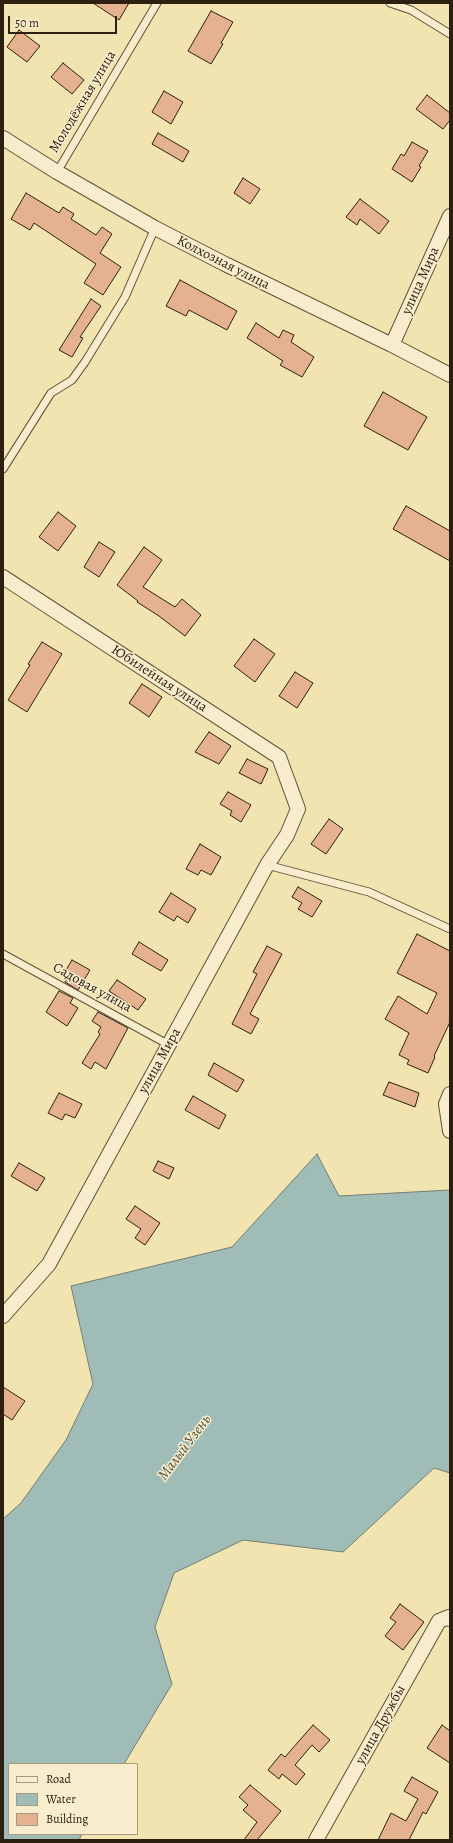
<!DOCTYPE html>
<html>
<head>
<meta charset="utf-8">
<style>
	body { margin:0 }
	#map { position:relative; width:453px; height:1843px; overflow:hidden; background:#f2e4b0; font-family:Alegreya,serif }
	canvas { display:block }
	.frame { position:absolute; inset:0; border:4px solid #2e2010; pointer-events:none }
	.legend { position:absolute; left:8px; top:1763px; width:130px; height:72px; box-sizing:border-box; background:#f7edcc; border:1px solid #a79b81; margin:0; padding:5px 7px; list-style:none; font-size:12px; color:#2e2010 }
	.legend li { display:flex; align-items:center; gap:8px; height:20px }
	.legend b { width:20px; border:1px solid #a79b81 }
	.scale { position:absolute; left:8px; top:16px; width:109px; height:18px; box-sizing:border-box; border:2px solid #2e2010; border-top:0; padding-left:5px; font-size:12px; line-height:14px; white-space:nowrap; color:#2e2010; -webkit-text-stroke:3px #f7edcc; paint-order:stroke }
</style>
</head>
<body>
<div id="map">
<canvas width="453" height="1843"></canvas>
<div class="frame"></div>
<ul class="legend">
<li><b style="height:5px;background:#f7edcc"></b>Road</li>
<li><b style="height:11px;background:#a0bcb7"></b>Water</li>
<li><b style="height:11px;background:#e5b290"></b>Building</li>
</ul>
<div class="scale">50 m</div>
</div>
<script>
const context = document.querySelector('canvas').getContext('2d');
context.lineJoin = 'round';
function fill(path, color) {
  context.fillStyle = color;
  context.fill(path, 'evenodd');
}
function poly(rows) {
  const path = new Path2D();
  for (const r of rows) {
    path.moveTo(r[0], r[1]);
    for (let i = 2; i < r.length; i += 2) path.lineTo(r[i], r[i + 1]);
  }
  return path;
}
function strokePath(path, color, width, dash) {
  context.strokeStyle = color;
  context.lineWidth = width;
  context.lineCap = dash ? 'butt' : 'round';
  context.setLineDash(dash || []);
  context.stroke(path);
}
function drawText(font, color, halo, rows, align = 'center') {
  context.font = font + ' Alegreya,serif';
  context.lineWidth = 3;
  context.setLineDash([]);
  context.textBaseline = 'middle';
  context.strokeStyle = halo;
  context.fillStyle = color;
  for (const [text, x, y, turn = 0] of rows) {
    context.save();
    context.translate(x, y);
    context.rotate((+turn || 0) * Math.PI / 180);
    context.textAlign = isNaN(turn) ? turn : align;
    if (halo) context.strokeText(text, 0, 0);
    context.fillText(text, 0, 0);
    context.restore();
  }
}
const water = poly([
	[317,1154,339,1196,450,1190,450,1473,434,1468,343,1552,243,1540,174,1573,155,1627,172,1684,124,1764,9,1764,9,1834,82,1834,79,1840,3,1840,3,1519,21,1503,66,1440,93,1384,71,1286,232,1247,317,1154]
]);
fill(water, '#a0bcb7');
strokePath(water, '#727e74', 1);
const building = poly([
	[93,3,129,3,119,20,93,3],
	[211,11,233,22,221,43,223,44,211,64,188,51,211,11],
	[19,30,40,46,27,62,7,47,19,30],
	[63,63,84,80,72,94,51,77,63,63],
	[164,91,183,102,171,124,152,112,164,91],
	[427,95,450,113,450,120,443,129,416,109,427,95],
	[158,133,189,151,183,162,152,144,158,133],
	[412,142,428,151,419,166,421,167,412,182,392,169,401,154,404,156,412,142],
	[243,178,260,189,250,204,234,193,243,178],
	[26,193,59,213,63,207,74,214,71,219,96,235,102,227,112,234,100,253,121,267,103,295,84,283,96,264,34,223,30,230,11,219,26,193],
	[360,199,389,221,379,234,360,219,357,225,346,217,360,199],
	[180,280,237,311,227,330,189,310,186,316,166,306,180,280],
	[91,299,101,306,80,337,83,338,72,357,59,350,91,299],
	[256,323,279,338,283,330,294,335,291,342,314,357,302,377,280,365,283,361,247,338,256,323],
	[383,392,427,417,408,450,364,426,383,392],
	[406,506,450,531,450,561,393,529,406,506],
	[58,512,76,526,58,551,39,537,58,512],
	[99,542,115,552,99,577,84,567,99,542],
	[144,547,162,560,143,587,175,607,182,599,201,615,185,636,159,616,137,602,138,601,117,585,144,547],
	[254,639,275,654,255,682,234,666,254,639],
	[42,642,62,654,27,712,8,700,30,665,28,664,42,642],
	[295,672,313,683,297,708,279,696,295,672],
	[142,684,162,697,149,717,129,703,142,684],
	[209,732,231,746,219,764,195,752,209,732],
	[247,759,268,769,261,784,239,773,247,759],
	[228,792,251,805,241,822,230,815,232,811,220,804,228,792],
	[329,819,343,829,326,854,311,844,329,819],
	[200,844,221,857,211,875,201,870,198,875,186,869,200,844],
	[298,887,322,901,312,917,298,909,302,903,292,897,298,887],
	[171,893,196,909,188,923,177,916,174,921,159,912,171,893],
	[417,934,450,951,450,1022,434,1056,435,1057,428,1073,407,1064,409,1060,399,1055,409,1033,385,1019,398,996,427,1014,437,993,397,973,417,934],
	[139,942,168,960,161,971,132,954,139,942],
	[267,946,282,954,250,1014,259,1019,251,1034,232,1024,257,974,253,972,267,946],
	[72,960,90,970,78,990,65,982,68,977,63,975,72,960],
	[117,980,146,999,138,1010,109,991,117,980],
	[59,991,73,998,70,1003,78,1008,67,1026,46,1012,59,991],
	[98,1012,128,1028,106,1069,95,1062,91,1069,82,1063,100,1034,98,1032,101,1027,92,1021,98,1012],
	[214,1063,244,1080,237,1092,208,1075,214,1063],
	[389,1082,419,1093,415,1107,383,1095,389,1082],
	[59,1093,82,1104,75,1118,65,1114,62,1120,48,1113,59,1093],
	[193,1096,226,1115,219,1129,185,1110,193,1096],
	[158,1161,174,1168,169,1179,153,1171,158,1161],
	[19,1163,45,1178,37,1191,11,1176,19,1163],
	[135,1206,160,1223,145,1245,135,1238,141,1229,126,1219,135,1206],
	[3,1387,25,1401,12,1420,3,1414,3,1387],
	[400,1604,424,1622,403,1650,385,1636,396,1622,390,1618,400,1604],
	[313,1725,330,1740,319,1752,312,1745,295,1765,305,1774,296,1785,282,1774,279,1779,268,1770,281,1754,285,1757,313,1725],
	[442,1725,450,1731,450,1763,427,1748,442,1725],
	[412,1777,438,1792,426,1814,423,1812,409,1840,378,1840,391,1813,406,1821,418,1799,404,1791,412,1777],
	[250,1785,281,1811,257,1840,244,1840,257,1822,243,1810,248,1805,239,1797,250,1785]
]);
fill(building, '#e5b290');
strokePath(building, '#2e2010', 1);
const lane = poly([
	[390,3,411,10,450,34],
	[57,172,157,3],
	[3,469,51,393,72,380,85,362,125,297,155,228],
	[267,865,369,892,450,929],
	[3,954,169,1045]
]);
const street = poly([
	[3,138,57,172,155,228,225,264,392,345,450,375],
	[392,345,450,216],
	[3,577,279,757,298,809,287,835,267,865,49,1264,3,1316],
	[450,1094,446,1104,450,1131],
	[316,1840,439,1621,449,1617,450,1619]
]);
strokePath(lane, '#5f5138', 9);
strokePath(street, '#5f5138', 16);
strokePath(lane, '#f7edcc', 7);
strokePath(street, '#f7edcc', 14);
drawText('14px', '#2e2010', '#f7edcc', [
	["Молодёжная улица",83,102,-59],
	["Колхозная улица",223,263,27],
	["улица Мира",421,281,-66],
	["Юбилейная улица",159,679,33],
	["Садовая улица",92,988,29],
	["улица Мира",160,1061,-61],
	["улица Дружбы",381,1725,-61]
]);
drawText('italic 15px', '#504f42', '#f7edcc', [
	["Малый Узень",185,1448,-53]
]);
</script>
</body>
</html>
